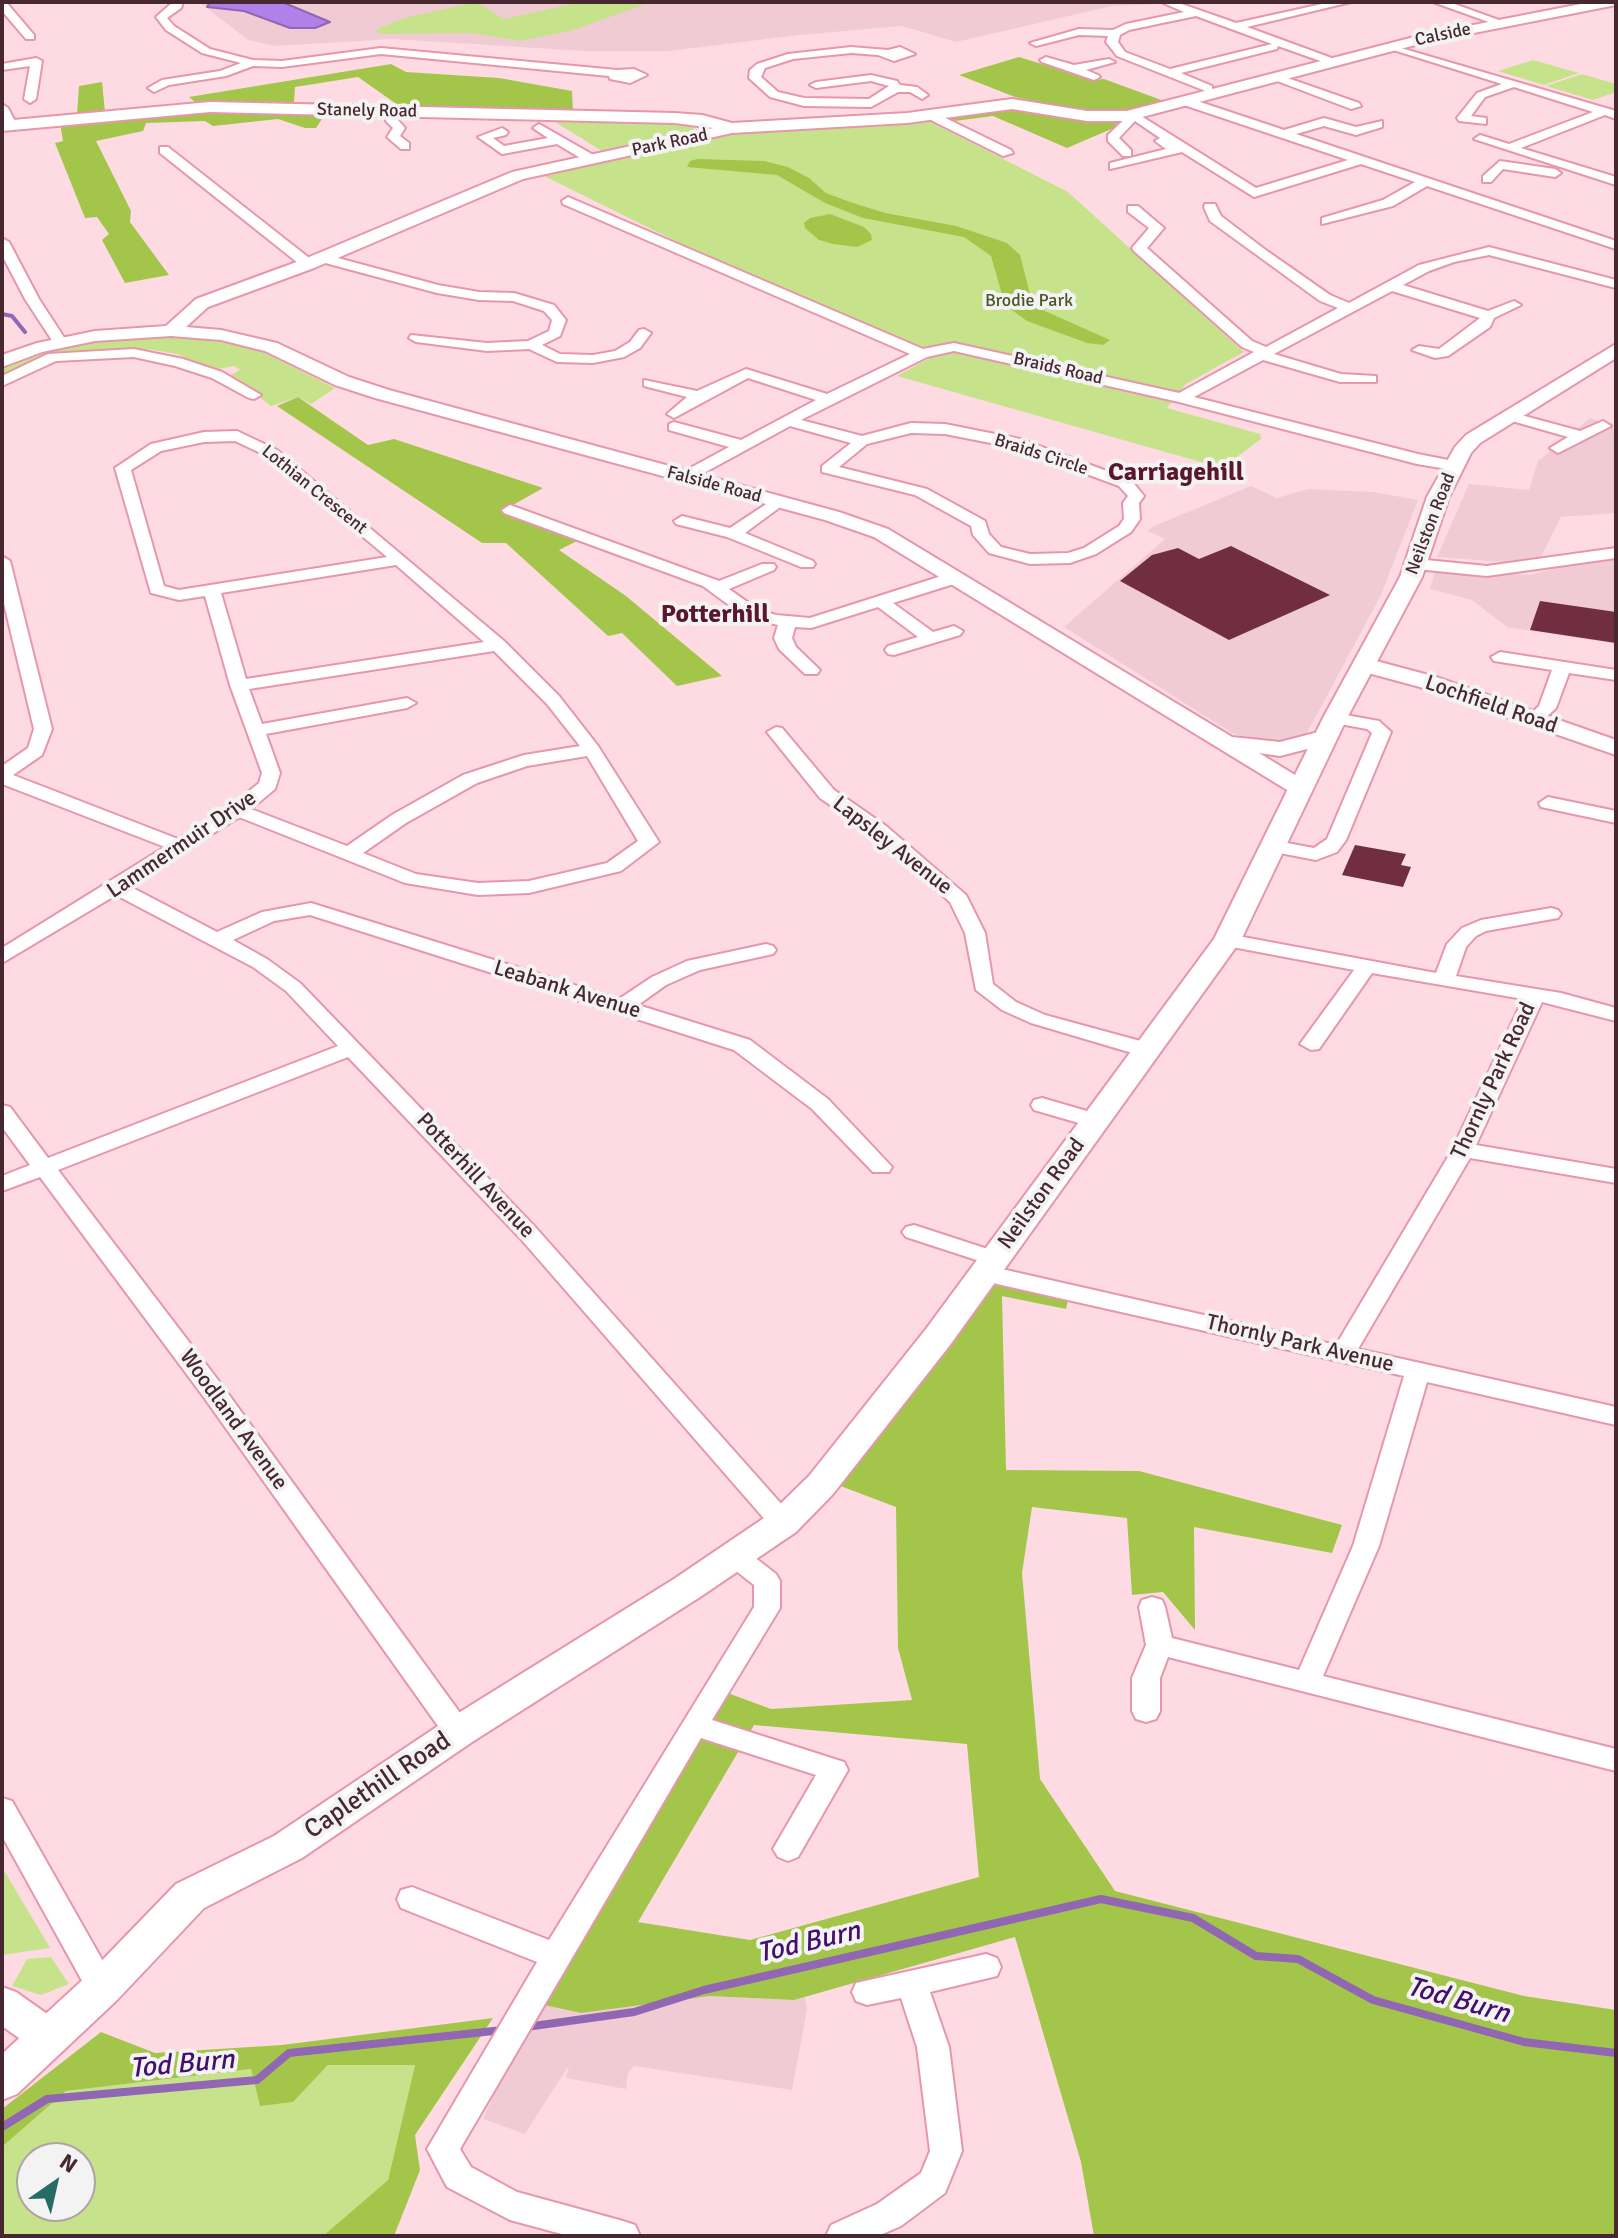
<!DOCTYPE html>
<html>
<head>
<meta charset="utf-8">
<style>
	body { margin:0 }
	#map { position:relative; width:1618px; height:2238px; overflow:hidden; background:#fedbe3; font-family:Signika,sans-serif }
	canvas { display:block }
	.frame { position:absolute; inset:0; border:4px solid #472830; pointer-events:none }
	.north { position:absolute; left:16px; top:2142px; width:80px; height:80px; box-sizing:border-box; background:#f3f3f3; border:2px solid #aea2a5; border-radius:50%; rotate:34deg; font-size:22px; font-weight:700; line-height:32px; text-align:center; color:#472830 }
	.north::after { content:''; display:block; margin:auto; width:28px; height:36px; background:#256d64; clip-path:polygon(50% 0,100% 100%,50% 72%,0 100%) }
</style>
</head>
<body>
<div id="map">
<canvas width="1618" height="2238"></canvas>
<div class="frame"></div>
<div class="north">N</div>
</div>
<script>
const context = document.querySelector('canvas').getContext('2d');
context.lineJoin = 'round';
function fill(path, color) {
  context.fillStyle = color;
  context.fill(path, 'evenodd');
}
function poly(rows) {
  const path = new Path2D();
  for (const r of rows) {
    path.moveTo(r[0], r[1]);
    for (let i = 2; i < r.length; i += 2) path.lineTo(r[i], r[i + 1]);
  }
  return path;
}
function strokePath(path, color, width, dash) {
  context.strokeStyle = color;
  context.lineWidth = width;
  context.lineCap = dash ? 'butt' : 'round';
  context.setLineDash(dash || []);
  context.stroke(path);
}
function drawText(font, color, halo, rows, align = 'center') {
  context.font = font + ' Signika,sans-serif';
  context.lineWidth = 8;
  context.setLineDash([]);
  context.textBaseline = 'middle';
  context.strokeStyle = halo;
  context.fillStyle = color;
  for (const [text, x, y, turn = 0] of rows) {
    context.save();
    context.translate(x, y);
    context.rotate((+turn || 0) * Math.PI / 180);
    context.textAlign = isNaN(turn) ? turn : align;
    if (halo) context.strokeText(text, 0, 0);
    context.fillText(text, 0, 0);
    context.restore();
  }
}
fill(poly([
	[199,2,1156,2,1161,4,1112,6,956,42,902,26,799,35,669,51,584,51,393,39,274,46,248,40],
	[1590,418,1616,429,1616,513,1561,517,1541,557,1504,562,1437,557,1469,484,1529,490,1538,461],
	[1251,486,1277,498,1308,489,1373,492,1418,500,1381,595,1307,733,1289,743,1267,744,1232,733,1064,627,1165,539,1148,531,1154,526],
	[1595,557,1616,560,1616,644,1507,627,1472,600,1430,589,1435,571,1531,575],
	[710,1996,794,2000,805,1997,807,2010,792,2090,634,2066,628,2073,626,2089,566,2078,569,2065,525,2134,483,2119,535,2003,581,2013]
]), '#f0cbd3');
fill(poly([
	[476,2,504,19,580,2,652,2,570,31,520,41,471,33,382,34,375,30,404,18],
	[1533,60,1579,73,1544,85,1498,71],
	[1582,74,1616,84,1616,92,1593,100,1546,86],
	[549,118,695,122,694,129,701,133,605,153],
	[927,120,1068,192,1244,352,1186,384,1167,408,1260,434,1261,439,1222,468,897,376,934,356,915,344,718,262,540,174,741,131],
	[161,336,228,341,259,350,335,388,311,404,298,397,271,406,231,375,240,370,234,366,214,370,177,354,148,349,56,353,2,376,2,364,29,353,93,340],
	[2,1867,50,1948,2,1955],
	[51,1957,69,1984,41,1995,12,1986,27,1959],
	[328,2065,415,2065,388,2180,323,2236,2,2236,2,2147,66,2091,251,2069,260,2105,293,2102],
	[32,2158,80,2158,80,2206,32,2206]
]), '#c6e38b');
fill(poly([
	[1019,57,1094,80,1104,79,1164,101,1112,114,1087,113,1015,97,959,75],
	[391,64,406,72,499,78,572,91,573,112,402,108,358,77,295,87,294,102,376,104,383,108,195,102,189,97],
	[102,82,105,112,77,115,79,86],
	[1007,108,1031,108,1088,120,1123,124,1067,148,993,116,955,121,949,117],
	[220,110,326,113,316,128,305,128,278,119,213,126,205,121,146,123,143,131,96,141,131,211,130,222,169,275,125,283,102,240,109,234,97,217,85,218,55,143,63,141,60,123],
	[697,159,764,161,788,167,809,178,826,193,850,202,885,213,956,226,1007,243,1020,255,1030,294,1045,311,1110,340,1103,345,1087,343,1027,321,1005,305,991,256,964,237,863,218,825,203,777,175,687,167,690,161],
	[830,214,864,227,871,234,872,240,857,247,833,244,819,240,805,228,804,223,810,218],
	[298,397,368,445,394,439,543,488,504,510,579,540,559,550,626,596,722,676,677,686,622,633,608,636,506,543,482,543,277,406],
	[993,1281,1068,1300,1066,1309,1002,1296,1006,1470,1139,1471,1342,1525,1332,1553,1194,1527,1195,1630,1163,1592,1132,1595,1127,1518,1032,1507,1022,1573,1040,1779,1115,1891,1524,1996,1616,2010,1616,2236,1094,2236,1081,2162,1015,1937,794,2000,710,1996,581,2013,535,2003,725,1692,771,1709,912,1700,898,1648,896,1507,835,1484],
	[754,1725,967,1744,979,1877,750,1940,638,1922],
	[493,2018,415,2135,420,2170,394,2236,323,2236,388,2180,415,2065,328,2065,293,2102,260,2106,251,2069,66,2091,2,2147,2,2109,101,2032,155,2053,282,2045]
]), '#a3c64a');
const water = poly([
	[210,2,282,2,330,22,315,28,290,28,244,11,207,7,210,2]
]);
fill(water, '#b181ea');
strokePath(water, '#9166b2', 2);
strokePath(poly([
	[2,314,12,316,25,332]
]), '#9166b2', 4);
strokePath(poly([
	[526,2027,634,2012,704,1990,1101,1899,1193,1918,1256,1956,1298,1959,1373,2000,1524,2042,1616,2053],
	[2,2127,47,2099,257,2080,289,2053,503,2030]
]), '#9166b2', 8);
fill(poly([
	[1231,546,1330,595,1229,640,1120,581,1152,555,1178,548,1199,559],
	[1540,601,1616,612,1616,643,1530,630],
	[1355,845,1406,854,1401,865,1411,867,1403,887,1342,875]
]), '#712d42');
const minor = poly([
	[2,2,6,2,34,35,34,39,26,39,2,11,2,2],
	[173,2,183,2,181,8,167,18,174,26,210,49,253,60,282,61,381,48,617,70,634,69,647,75,630,83,610,79,609,76,381,54,282,67,253,66,226,76,169,85,154,92,148,88,162,80,220,71,241,63,202,53,166,30,156,17,173,2],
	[1161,2,1176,2,1236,23,1331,2,1351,2,1247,27,1337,60,1337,64,1329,64,1278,46,1277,49,1181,73,1212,86,1212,90,1208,92,1117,56,1106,42,1108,36,1079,35,1036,46,1030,43,1079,29,1113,30,1126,24,1184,12,1161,2],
	[1196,16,1272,44,1170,69,1125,52,1118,42,1120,35,1129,30,1196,16],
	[1433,2,1449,2,1507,23,1497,25,1433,2],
	[1387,44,1616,111,1616,119,1605,115,1521,148,1616,177,1616,185,1474,139,1480,135,1509,144,1593,112,1514,87,1485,97,1471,116,1486,118,1486,124,1459,121,1457,118,1477,93,1502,84,1387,48,1387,44],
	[851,47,888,50,900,47,915,54,894,61,878,55,851,53,793,59,765,68,761,77,778,92,804,98,869,99,889,86,871,81,816,88,810,85,816,82,871,75,897,81,900,85,917,87,928,95,922,99,910,92,898,92,871,107,804,106,770,97,749,78,750,70,757,64,788,54,851,47],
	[1046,57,1074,65,1109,59,1115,62,1086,70,1098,75,1100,77,1094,80,1042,62,1040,60,1046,57],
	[36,58,42,61,36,99,30,103,24,99,30,66,2,70,2,64,36,58],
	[1276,74,1359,103,1361,106,1351,109,1272,79,1270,77,1276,74],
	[1185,97,1284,130,1324,118,1356,127,1382,121,1382,127,1356,135,1324,126,1296,134,1616,241,1616,249,1427,186,1393,206,1322,224,1322,218,1383,200,1415,182,1361,164,1254,197,1182,152,1110,169,1110,163,1166,149,1155,141,1160,138,1135,121,1119,138,1131,150,1131,156,1123,156,1108,141,1108,135,1133,111,1256,188,1348,160,1181,104,1181,98,1185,97],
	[2,104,8,108,17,125,15,128,5,125,2,104],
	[388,108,398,111,398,120,405,128,400,136,409,143,409,149,401,149,387,137,393,128,386,121,388,108],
	[931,111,1011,150,1013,153,1003,156,927,118,927,112,931,111],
	[539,124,595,156,597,159,587,162,557,144,502,154,478,137,502,128,508,132,506,135,493,138,504,146,548,138,533,128,539,124],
	[160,147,168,147,313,261,313,267,303,267,160,153,160,147],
	[1500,161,1555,169,1561,173,1555,177,1503,169,1491,182,1483,182,1483,176,1500,161],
	[568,197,923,349,954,343,1179,393,1254,352,1242,347,1134,251,1132,248,1149,228,1128,212,1128,206,1138,206,1164,228,1147,248,1252,341,1266,347,1338,308,1320,301,1210,221,1204,207,1205,204,1215,204,1221,216,1267,251,1330,295,1349,303,1419,265,1489,247,1616,280,1616,288,1489,255,1454,262,1429,271,1403,285,1488,311,1514,301,1521,305,1494,318,1490,327,1448,356,1435,358,1412,350,1419,346,1439,349,1480,318,1392,291,1274,354,1341,374,1376,376,1376,382,1340,382,1263,360,1194,397,1418,454,1458,462,1461,465,1453,470,1417,464,1179,402,954,351,927,357,801,420,862,436,911,423,945,424,1020,439,1131,480,1144,496,1139,503,1140,519,1131,532,1096,554,1070,563,1030,564,989,553,973,535,971,526,915,495,822,472,822,466,851,443,790,426,691,480,679,480,679,474,729,447,669,430,669,424,674,422,741,440,816,400,748,378,674,418,667,414,687,397,644,386,644,380,697,391,746,369,827,394,910,354,563,204,562,201,568,197],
	[911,433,945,434,1016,448,1119,486,1128,496,1123,503,1124,519,1119,526,1084,548,1068,553,1030,554,1001,547,989,534,985,521,927,489,839,467,867,444,911,433],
	[2,238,9,242,39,299,67,342,65,345,55,345,25,299,2,255,2,238],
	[323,254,438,285,479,292,514,293,554,305,566,320,560,336,542,345,560,354,593,355,615,351,630,342,639,330,644,329,651,333,640,348,624,357,593,363,557,362,529,349,487,351,416,342,409,338,411,335,487,343,528,341,549,331,552,320,544,311,513,301,479,300,437,293,318,261,318,255,323,254],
	[134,349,183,359,222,372,261,395,254,399,249,398,212,378,175,366,134,357,56,361,2,386,2,376,48,354,134,349],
	[1510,412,1580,431,1603,421,1611,426,1558,453,1550,448,1568,437,1505,419,1505,413,1510,412],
	[237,431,277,450,504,641,559,696,598,746,659,842,621,871,529,893,478,895,405,883,239,817,129,886,217,932,262,912,311,903,619,999,652,977,687,961,766,944,773,946,776,950,773,954,700,970,666,985,638,1005,750,1040,828,1099,892,1167,889,1172,873,1172,812,1109,734,1050,310,915,274,921,233,940,267,959,300,983,536,1228,792,1516,796,1523,792,1530,783,1532,774,1530,520,1238,348,1057,58,1170,221,1384,468,1724,472,1732,468,1740,458,1743,448,1740,203,1396,40,1177,2,1191,2,1176,30,1165,2,1127,2,1105,10,1107,48,1158,338,1046,286,991,253,967,116,895,2,963,2,948,165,847,2,784,2,766,28,748,34,729,2,595,2,556,10,561,52,729,42,755,13,775,178,839,231,806,259,783,262,773,230,685,205,596,179,600,151,593,115,468,151,444,204,432,237,431],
	[235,441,267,456,387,557,179,590,164,586,131,470,161,451,204,442,235,441],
	[396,565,484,642,246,679,221,593,396,565],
	[494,651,547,704,580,746,524,755,463,775,392,815,347,846,251,809,275,789,280,773,266,734,407,708,416,703,407,698,262,724,249,689,494,651],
	[587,756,638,841,607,863,529,881,478,883,416,874,363,853,406,823,477,783,527,766,587,756],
	[777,497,783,499,783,505,745,533,813,561,815,564,813,567,801,567,727,537,676,524,674,521,682,516,730,528,777,497],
	[510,505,719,581,762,564,774,564,776,567,774,570,729,589,757,609,776,615,810,618,948,574,960,574,962,578,960,582,893,603,933,632,954,626,963,631,960,635,894,655,888,654,885,650,888,646,918,637,878,607,811,628,795,627,792,638,796,647,820,670,817,674,805,674,779,649,774,638,778,625,745,617,703,586,504,513,502,510,510,505],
	[1616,548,1616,558,1487,576,1416,569,1408,564,1416,559,1487,566,1616,548],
	[1500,652,1616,670,1616,680,1569,673,1556,708,1540,723,1534,724,1525,719,1539,706,1552,670,1494,661,1491,657,1500,652],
	[1335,713,1379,721,1391,732,1346,840,1337,852,1316,860,1264,850,1261,846,1271,840,1314,848,1327,839,1372,733,1367,729,1329,722,1326,718,1335,713],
	[776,727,782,728,834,790,886,826,966,895,985,933,993,984,1016,1002,1045,1015,1155,1045,1158,1050,1155,1055,1139,1055,1031,1023,1002,1010,976,990,965,933,950,902,872,834,820,798,767,732,776,727],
	[1548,797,1616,811,1616,823,1541,807,1539,803,1548,797],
	[1551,908,1558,910,1561,914,1558,918,1486,931,1476,936,1466,947,1456,976,1561,993,1616,1008,1616,1021,1542,1002,1476,1145,1616,1169,1616,1183,1470,1158,1358,1349,1616,1407,1616,1425,1427,1382,1379,1546,1323,1676,1616,1749,1616,1771,1168,1657,1160,1678,1160,1711,1156,1719,1146,1722,1136,1719,1132,1711,1132,1678,1146,1645,1139,1607,1142,1600,1152,1597,1162,1600,1165,1607,1172,1638,1299,1670,1353,1546,1404,1376,984,1281,976,1278,972,1273,976,1268,984,1265,1336,1345,1452,1150,1523,999,1372,973,1319,1049,1311,1050,1300,1044,1354,970,1227,946,1217,940,1227,934,1436,973,1447,944,1462,928,1481,920,1551,908],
	[1042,1098,1104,1116,1107,1121,1096,1128,1034,1110,1031,1105,1034,1100,1042,1098],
	[914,1225,1003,1254,1007,1259,1003,1264,995,1266,906,1237,902,1232,906,1227,914,1225],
	[735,1546,744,1549,776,1574,780,1581,780,1608,712,1720,844,1762,848,1770,798,1857,788,1861,778,1857,773,1849,816,1775,701,1738,460,2149,471,2167,517,2192,623,2221,635,2225,640,2236,569,2236,510,2220,447,2187,427,2149,537,1962,401,1908,397,1899,401,1890,412,1887,549,1940,754,1607,754,1585,726,1563,722,1556,726,1549,735,1546],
	[2,1798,12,1801,113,1979,117,1988,113,1997,102,2001,91,1997,2,1836,2,1798],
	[986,1954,997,1958,1001,1967,997,1976,930,1992,949,2047,962,2151,945,2193,901,2226,878,2236,826,2236,831,2225,877,2204,921,2173,930,2151,917,2047,901,1998,867,2005,856,2001,852,1992,856,1983,986,1954]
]);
const tertiary = poly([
	[1591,2,1616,2,1616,5,1423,43,1127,121,1087,121,1012,109,907,123,732,133,523,179,314,268,208,307,186,327,221,330,277,343,349,377,389,390,839,512,888,529,1232,737,1280,742,1326,730,1334,732,1338,737,1334,742,1280,756,1259,753,1308,783,1312,788,1308,793,1300,795,1292,793,874,537,825,520,375,398,335,385,265,351,221,340,171,336,95,341,42,352,2,367,2,355,37,343,95,331,166,326,196,299,302,260,512,172,713,128,675,123,210,112,2,131,2,121,210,102,675,113,702,115,732,123,907,113,1012,99,1087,111,1127,111,1422,35,1591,2],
	[1365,658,1436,677,1616,740,1616,755,1420,687,1357,670,1354,665,1357,660,1365,658],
	[2,1987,16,1992,64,2026,70,2038,64,2050,50,2055,36,2050,2,2026,2,1987]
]);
const secondary = poly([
	[1616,344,1616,358,1480,443,1471,453,1449,497,1422,577,1347,718,1241,940,950,1345,833,1494,796,1532,700,1597,472,1742,302,1858,204,1908,117,2000,17,2094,2,2100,2,2054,87,1976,176,1884,274,1836,444,1722,674,1579,770,1514,809,1476,926,1329,1214,939,1323,718,1400,577,1427,497,1455,447,1466,435,1616,344]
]);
strokePath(minor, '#e697ab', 4);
strokePath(tertiary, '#e697ab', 4);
strokePath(secondary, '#e697ab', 4);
fill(minor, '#fff');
fill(tertiary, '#fff');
fill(secondary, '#fff');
drawText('18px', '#472830', '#f3f3f3', [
	["Calside",1443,35,-12],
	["Stanely Road",367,111,1],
	["Park Road",670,143,-12],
	["Braids Road",1058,369,13],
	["Braids Circle",1041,455,18],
	["Falside Road",714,485,15],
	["Lothian Crescent",314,490,39],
	["Neilston Road",1431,524,-69]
]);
drawText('18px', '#495727', '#f3f3f3', [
	["Brodie Park",1029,301]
]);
drawText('22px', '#472830', '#f3f3f3', [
	["Lochfield Road",1491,705,19],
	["Lammermuir Drive",182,845,-34],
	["Lapsley Avenue",892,846,38],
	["Leabank Avenue",567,990,17],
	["Thornly Park Road",1494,1081,-65],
	["Potterhill Avenue",475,1176,47],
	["Neilston Road",1042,1194,-54],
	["Thornly Park Avenue",1300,1344,13],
	["Woodland Avenue",233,1420,54]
]);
drawText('bold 26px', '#58172d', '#f3f3f3', [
	["Carriagehill",1176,473],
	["Potterhill",715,615]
]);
drawText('26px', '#472830', '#f3f3f3', [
	["Caplethill Road",378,1786,-34]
]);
drawText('italic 28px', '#430e6d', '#f3f3f3', [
	["Tod Burn",809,1943,-13],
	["Tod Burn",1458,2001,16],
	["Tod Burn",182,2065,-5]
]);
</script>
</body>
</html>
